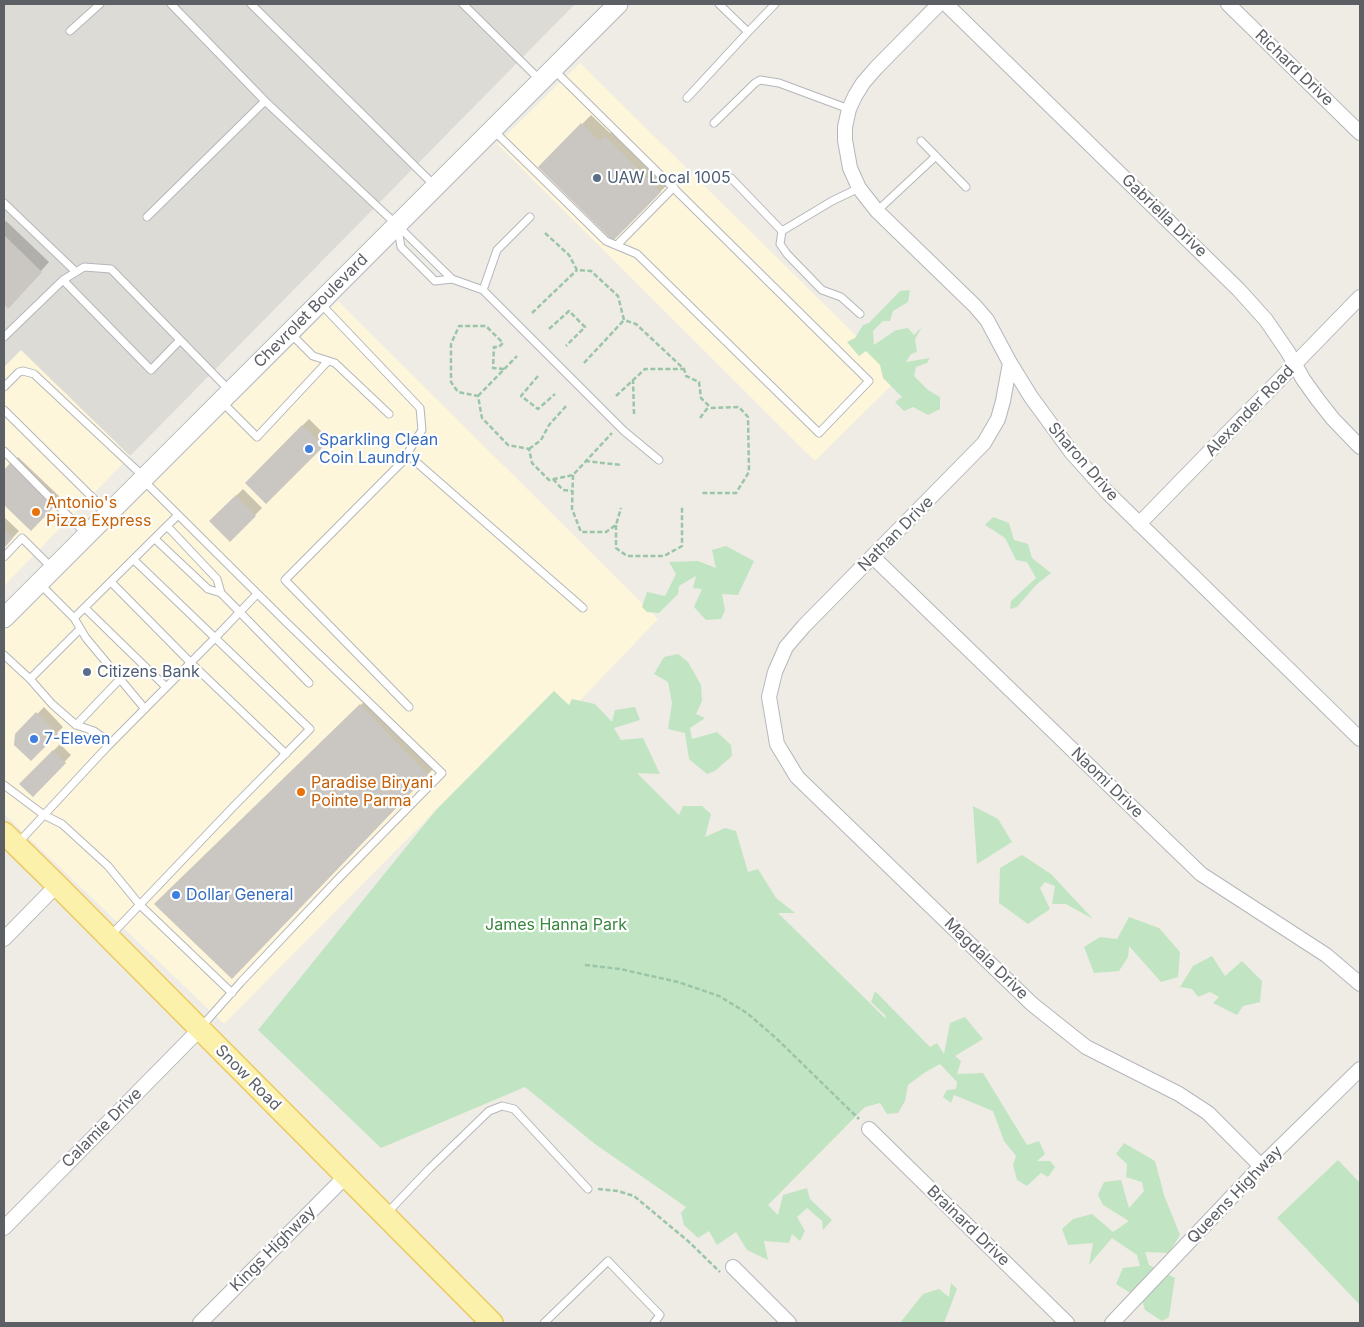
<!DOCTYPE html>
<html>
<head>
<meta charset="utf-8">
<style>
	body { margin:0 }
	#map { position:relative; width:1364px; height:1327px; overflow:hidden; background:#eeece4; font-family:Inter,sans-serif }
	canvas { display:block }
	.frame { position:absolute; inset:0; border:5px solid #5c5f64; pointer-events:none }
</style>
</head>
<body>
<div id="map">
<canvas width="1364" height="1327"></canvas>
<div class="frame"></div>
</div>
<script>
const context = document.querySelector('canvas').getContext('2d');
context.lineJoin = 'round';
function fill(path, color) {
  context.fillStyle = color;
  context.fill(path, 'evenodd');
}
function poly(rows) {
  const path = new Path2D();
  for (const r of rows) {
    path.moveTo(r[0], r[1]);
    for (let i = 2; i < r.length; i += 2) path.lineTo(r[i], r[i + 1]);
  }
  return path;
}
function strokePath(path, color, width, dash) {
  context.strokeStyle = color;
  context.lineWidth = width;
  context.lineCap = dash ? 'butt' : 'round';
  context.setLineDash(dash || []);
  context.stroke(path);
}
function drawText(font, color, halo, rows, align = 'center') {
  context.font = font + ' Inter,sans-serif';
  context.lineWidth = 4.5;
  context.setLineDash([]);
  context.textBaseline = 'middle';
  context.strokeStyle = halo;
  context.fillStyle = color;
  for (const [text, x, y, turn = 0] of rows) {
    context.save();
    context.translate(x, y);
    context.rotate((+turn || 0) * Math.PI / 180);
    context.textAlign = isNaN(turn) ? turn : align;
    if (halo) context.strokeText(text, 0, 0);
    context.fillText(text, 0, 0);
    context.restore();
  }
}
fill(poly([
	[580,63,899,378,815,461,497,144],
	[338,301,658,619,572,709,554,691,224,1024,4,814,4,628],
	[21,349,130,456,4,586,4,367]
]), '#fdf6da');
fill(poly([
	[4,4,575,4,130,456,21,350,4,367]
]), '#dddbd6');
fill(poly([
	[910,290,908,302,893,311,890,321,883,321,873,331,874,345,896,330,908,328,914,335,922,327,915,339,917,352,911,354,906,362,930,358,927,363,916,367,914,376,928,390,940,397,940,409,928,415,913,407,904,411,895,402,902,397,883,378,880,365,866,351,859,356,847,342,855,338,863,325,869,323,900,291],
	[993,517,1009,523,1014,540,1028,544,1032,558,1051,573,1036,585,1017,607,1010,609,1011,601,1036,578,1027,562,1016,560,1005,538,985,525],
	[726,546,754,561,738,595,722,594,725,610,721,619,706,620,694,607,702,589,693,588,696,576,679,586,678,594,659,613,647,612,642,607,647,592,665,596,676,574,669,562,698,561,716,568,712,550],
	[678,654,688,662,701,685,702,701,696,714,705,718,690,728,692,739,717,732,731,745,732,756,715,771,707,774,689,759,685,733,668,729,672,703,668,682,654,674,664,657],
	[554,691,569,705,572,699,595,704,612,722,615,710,635,707,640,720,614,728,621,740,643,738,660,774,637,773,679,815,683,806,702,806,711,814,705,837,725,828,736,831,748,872,758,869,776,898,795,913,778,913,886,1019,885,1015,871,1002,875,991,930,1047,937,1043,944,1054,950,1023,965,1017,983,1039,955,1056,961,1061,957,1074,983,1073,1027,1145,1039,1141,1045,1154,1037,1161,1050,1161,1055,1167,1048,1177,1041,1173,1027,1186,1017,1180,1013,1165,1016,1156,1004,1141,993,1111,954,1095,951,1103,943,1097,947,1090,956,1089,957,1082,940,1064,924,1073,908,1085,905,1101,898,1113,887,1114,880,1103,865,1107,768,1205,778,1215,783,1195,807,1188,810,1199,832,1220,823,1230,822,1221,807,1208,797,1217,805,1231,800,1241,792,1234,789,1243,764,1241,768,1260,747,1250,736,1232,717,1245,709,1231,698,1238,684,1225,681,1213,686,1207,595,1144,525,1087,381,1148,258,1030,436,810],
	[973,806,998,819,1012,842,977,864],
	[1022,855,1051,874,1093,919,1066,904,1052,904,1055,886,1045,882,1040,888,1050,909,1028,924,999,903,1000,868],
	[1129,917,1159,928,1180,952,1178,977,1161,982,1129,946,1128,957,1119,971,1094,973,1084,947,1100,937,1117,939],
	[1212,956,1225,976,1242,961,1262,981,1260,1002,1243,1006,1237,1015,1213,1003,1219,997,1210,992,1198,997,1192,989,1180,987,1193,966],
	[1124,1143,1155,1161,1164,1195,1180,1235,1169,1253,1145,1252,1149,1265,1175,1278,1169,1317,1162,1321,1145,1310,1142,1300,1116,1284,1123,1268,1140,1266,1137,1255,1112,1238,1089,1265,1093,1243,1068,1245,1062,1229,1073,1219,1092,1214,1113,1232,1129,1221,1103,1205,1098,1195,1104,1182,1121,1180,1129,1208,1144,1191,1142,1182,1126,1177,1127,1164,1116,1154],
	[1338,1160,1360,1183,1360,1305,1277,1218],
	[951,1283,957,1289,944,1323,900,1323,923,1294,939,1289,949,1297]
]), '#c1e5c2');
fill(poly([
	[591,115,610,133,614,129,669,183,613,239,540,167],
	[6,221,49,262,8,307,4,303,4,223],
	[309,419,329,439,266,502,246,483],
	[18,457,61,498,31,529,4,503,4,472],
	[243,489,262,508,230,540,211,521],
	[4,517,19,531,4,547],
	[368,698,434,768,232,977,156,904],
	[44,707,63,727,31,759,17,735],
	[60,744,71,755,33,795,21,784]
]), '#0003');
fill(poly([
	[581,123,600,141,605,136,661,192,613,241,538,167],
	[4,235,42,272,8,309,4,304],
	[302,425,324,446,266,504,245,483],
	[11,462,55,506,31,531,4,505,4,470],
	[236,495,256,516,230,542,209,521],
	[4,529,13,538,4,548],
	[360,704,428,775,232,979,154,904],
	[36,712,58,734,31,761,14,745,15,734],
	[53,750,66,763,33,797,19,784]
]), '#cac6c1');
const lane = poly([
	[171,4,265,101],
	[251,4,435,186],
	[463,4,541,81],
	[719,4,748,32,775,4],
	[70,31,100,4],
	[687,98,748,32],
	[714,123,755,83,760,80,779,83,849,109],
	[494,131,606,241,637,254,819,433,869,381,553,69],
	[921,141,966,187],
	[731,178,782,231],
	[859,188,832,201,782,231,780,244,787,254,822,290,841,297,860,314],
	[4,203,76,272],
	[877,211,936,156],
	[147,217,265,101,397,225,452,279],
	[398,229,401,247,435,281,452,279,483,290,624,431,659,460],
	[617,245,674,187],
	[63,280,151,370,180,340],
	[483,290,497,250,530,217],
	[320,303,420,408,422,430,402,462,285,580,409,707],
	[290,333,313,356,335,363,389,414],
	[4,337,63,280,84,267,111,269,230,391],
	[4,387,19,372,23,371,34,374,144,477],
	[221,401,257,437,328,361],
	[4,410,108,513],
	[4,451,86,534],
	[407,454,583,608],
	[142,479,285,621,442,773,338,879,241,982,202,1026],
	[167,526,217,579,221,593,309,683],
	[155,539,208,589,221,593],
	[4,557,22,538,53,569],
	[111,582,191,663,286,754],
	[39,583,74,618,86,638,145,709],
	[85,608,166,687],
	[74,618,178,515],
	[4,655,30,679,52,704,76,725,94,731,111,743],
	[30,679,80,629],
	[76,725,120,679],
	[4,785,44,815,62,824,108,866,140,905,232,993],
	[18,843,107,747,215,638,257,594],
	[111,935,233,807,310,729,134,560],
	[387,1213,430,1168,489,1111,502,1106,514,1109,588,1189],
	[544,1323,608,1261,660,1315,654,1323]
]);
const street = poly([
	[939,4,876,68,863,83,855,96,849,109,845,127,845,140,850,168,859,188,877,211,975,306,987,320,1010,363,1031,397,1072,453,1107,492,1360,739],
	[946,4,1239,290,1266,320,1288,352,1303,379,1318,400,1333,419,1360,447],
	[1228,4,1360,133],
	[1010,363,1003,401,998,419,984,443,804,626,786,647,775,672,769,697,777,744,797,777,1032,1004,1086,1047,1179,1094,1208,1113,1261,1166],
	[1139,524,1360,297],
	[873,557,1201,874,1326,955,1360,984],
	[4,939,57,885],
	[869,1129,1067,1323],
	[4,1228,200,1029],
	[733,1267,789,1323],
	[200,1323,346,1176],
	[1112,1323,1261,1166,1360,1069]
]);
const secondary = poly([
	[4,618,618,4]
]);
const primary = poly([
	[4,833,57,885,492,1323]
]);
strokePath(lane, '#b4b6bb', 9);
strokePath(street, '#b4b6bb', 16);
strokePath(secondary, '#b5b8be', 21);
strokePath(primary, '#ecc95f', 24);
strokePath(poly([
	[545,233,569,255,577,270,591,271,618,296,624,320,636,324,684,369,686,376,699,382,701,398,709,406,712,408,739,407,748,417,749,472,736,493,701,493],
	[532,313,577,270],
	[549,329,569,311,585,327,566,346],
	[584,363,624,320],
	[504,369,493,368,494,347,499,347,503,343,486,326,459,326,451,344,451,382,458,392,478,396,482,418,508,445,529,449,532,463,549,480,573,475,612,433],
	[538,376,521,396,538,409,555,394],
	[633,379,634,414],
	[478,396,517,356],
	[616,396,645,369,684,369],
	[700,418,709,406],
	[529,449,541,440,549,425,567,405],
	[585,461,621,465],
	[573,475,572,509,581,532,606,532,616,525,621,508],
	[553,479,563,490,572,491],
	[616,525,616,548,627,556,664,556,682,546,682,506],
	[585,965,620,969,678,982,719,996,747,1013,777,1039,859,1119],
	[598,1189,618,1191,634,1196,688,1241,720,1272]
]), '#9bc5a8', 2.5, [5, 2.5]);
strokePath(lane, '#fff', 7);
strokePath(street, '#fff', 14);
strokePath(secondary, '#fff', 19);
strokePath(primary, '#fcf1ab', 21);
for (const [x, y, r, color] of [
	[597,178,5,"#5c6f8a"],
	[309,449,5,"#3f7fe0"],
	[36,512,5,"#e8710a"],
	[87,672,5,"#5c6f8a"],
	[34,739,5,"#3f7fe0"],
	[301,792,5,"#e8710a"],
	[176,895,5,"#3f7fe0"]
]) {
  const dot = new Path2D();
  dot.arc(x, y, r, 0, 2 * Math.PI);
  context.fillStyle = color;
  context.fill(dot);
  strokePath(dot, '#fff', 2);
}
drawText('16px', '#5c5f64', '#fff', [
	["Richard Drive",1294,68,44],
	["Gabriella Drive",1164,216,44],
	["Chevrolet Boulevard",311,311,-45],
	["Alexander Road",1250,411,-46],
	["Sharon Drive",1083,462,49],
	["Nathan Drive",896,534,-45],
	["Naomi Drive",1107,783,44],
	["Magdala Drive",986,959,44],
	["Snow Road",248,1078,45],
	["Calamie Drive",102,1128,-45],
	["Queens Highway",1235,1195,-46],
	["Brainard Drive",968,1226,44],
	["Kings Highway",273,1249,-45]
]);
drawText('16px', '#4e5e75', '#fff', [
	["UAW Local 1005",607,178],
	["Citizens Bank",97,672]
], 'left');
drawText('16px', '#366cbe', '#fff', [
	["Sparkling Clean",319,440],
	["Coin Laundry",319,458],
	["7-Eleven",44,739],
	["Dollar General",186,895]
], 'left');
drawText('16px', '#c56008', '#fff', [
	["Antonio's",46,503],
	["Pizza Express",46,521],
	["Paradise Biryani",311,783],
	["Pointe Parma",311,801]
], 'left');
drawText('16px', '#39863f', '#fff', [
	["James Hanna Park",556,925]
]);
</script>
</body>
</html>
